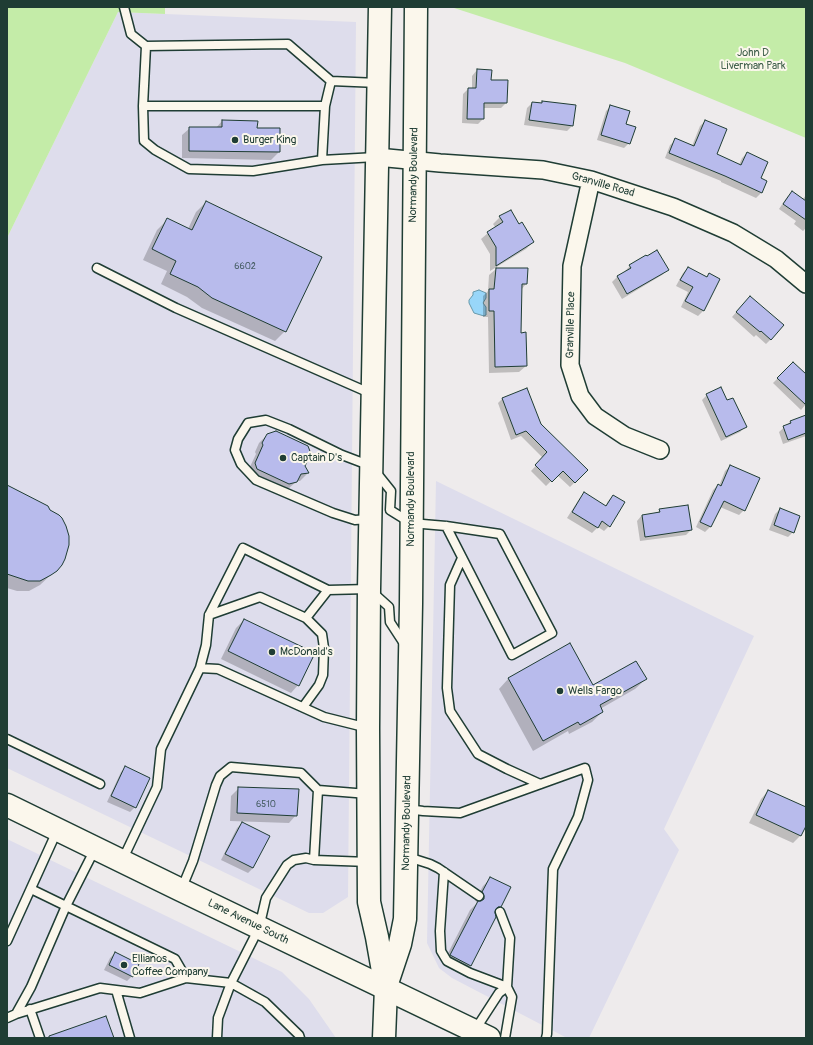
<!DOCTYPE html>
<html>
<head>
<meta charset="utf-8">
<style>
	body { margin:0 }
	#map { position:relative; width:813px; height:1045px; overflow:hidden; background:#eeebec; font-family:Pangolin,sans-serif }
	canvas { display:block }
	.frame { position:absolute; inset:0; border:8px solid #1f3d34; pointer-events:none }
</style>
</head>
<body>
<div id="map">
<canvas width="813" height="1045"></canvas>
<div class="frame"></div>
</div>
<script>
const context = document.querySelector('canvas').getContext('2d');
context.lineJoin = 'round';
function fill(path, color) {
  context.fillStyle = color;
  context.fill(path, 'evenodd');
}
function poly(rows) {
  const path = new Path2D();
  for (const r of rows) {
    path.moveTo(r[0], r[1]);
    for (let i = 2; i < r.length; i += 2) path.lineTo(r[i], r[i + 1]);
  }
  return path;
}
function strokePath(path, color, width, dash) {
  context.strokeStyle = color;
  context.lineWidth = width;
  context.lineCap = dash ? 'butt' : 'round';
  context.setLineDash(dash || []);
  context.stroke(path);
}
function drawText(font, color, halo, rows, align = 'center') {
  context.font = font + ' Pangolin,sans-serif';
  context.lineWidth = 4;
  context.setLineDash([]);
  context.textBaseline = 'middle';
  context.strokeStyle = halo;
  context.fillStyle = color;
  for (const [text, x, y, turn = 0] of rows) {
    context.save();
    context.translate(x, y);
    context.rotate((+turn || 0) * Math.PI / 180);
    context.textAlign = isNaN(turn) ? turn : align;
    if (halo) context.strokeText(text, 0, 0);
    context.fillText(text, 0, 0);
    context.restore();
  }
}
fill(poly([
	[118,12,356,22,348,897,323,913,309,913,7,768,7,238],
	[436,481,754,636,664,829,679,850,589,1038,567,1038,452,978,439,968,427,943],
	[7,839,282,972,309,999,336,1038,7,1038]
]), '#deddec');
fill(poly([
	[7,7,165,7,165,14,118,12,7,238],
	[451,7,806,7,806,138,625,63]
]), '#c4eca8');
const water = poly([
	[479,290,486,293,486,298,483,303,486,307,486,315,484,316,474,313,469,303,469,300,473,295,473,292,479,290]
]);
fill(water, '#98d6f9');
strokePath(water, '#6899aa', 1);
fill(poly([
	[477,70,490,81,506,81,506,103,501,108,483,108,483,119,478,124,462,123,463,94,468,89,472,89,472,76],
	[542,102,575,106,572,126,567,131,524,125,527,108,532,103,540,104],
	[611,106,625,125,629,143,624,148,597,140,606,111],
	[222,121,256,129,279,152,271,160,182,158,182,135,190,128,216,128],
	[705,121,715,155,739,165,742,158,747,153,759,178,766,182,761,193,756,198,721,182,721,181,665,158,670,145,676,140,692,146,700,126],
	[792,192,803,199,806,195,806,228,803,231,794,224,796,221,779,209,787,197],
	[206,202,285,331,275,341,202,308,187,297,161,284,167,271,143,260,157,230,167,220,188,229,196,212],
	[500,217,519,225,533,242,526,249,490,271,490,254,481,239,488,233,496,228,493,224],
	[630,266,667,270,662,275,622,299,612,282,617,277,625,272,625,271],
	[688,268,706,278,709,275,719,280,703,311,698,316,681,307,688,292,676,286,683,273],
	[496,269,527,269,526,284,521,290,520,334,526,366,519,372,489,373,488,317,483,317,483,296,488,291,489,275],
	[745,302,771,339,766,344,756,335,754,337,732,317],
	[793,363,806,375,806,404,801,410,773,383],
	[721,388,727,402,745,427,740,432,721,441,702,400,707,395],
	[503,398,540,425,587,470,570,487,557,475,546,486,531,471,543,458,521,436,511,440,498,403],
	[806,416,806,436,783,444,779,432,790,422],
	[267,435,304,467,308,473,300,481,297,481,288,489,281,491,248,471,256,454,255,452,259,443],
	[730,466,744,510,739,515,720,507,710,527,705,532,696,527,713,490,718,485,719,486,725,471],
	[7,487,56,570,40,585,29,591,17,591,7,588],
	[584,494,605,507,608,501,613,496,609,526,604,531,598,527,592,533,567,518,579,499],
	[780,509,793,532,788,537,769,530,775,514],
	[660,510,691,530,686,535,640,541,637,521,642,515,656,514],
	[244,620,298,685,291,693,221,659,236,628],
	[509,678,593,686,646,679,635,689,600,709,602,712,592,722,569,734,568,731,533,751,499,689],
	[126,767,135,807,130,812,107,802,121,772],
	[239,788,296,815,289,823,230,821,231,796],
	[768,791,806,808,806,823,800,836,793,843,749,823,761,799],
	[242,823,268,836,253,868,248,873,221,860,237,828],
	[491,878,501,906,494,913,470,965,463,973,443,963,470,910,477,903,475,900,483,886],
	[115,953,137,965,132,976,127,981,104,970,110,958]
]), '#0003');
const building = poly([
	[477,69,492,70,491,80,508,80,507,103,484,103,484,119,467,119,468,88,476,88,477,69],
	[542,101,576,105,573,126,529,120,532,102,542,103,542,101],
	[610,105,630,111,626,124,636,127,630,144,601,135,610,105],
	[222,120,258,121,257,128,280,128,280,152,189,151,189,127,222,127,222,120],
	[705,120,727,129,717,154,741,165,747,152,768,162,761,178,767,181,762,193,725,176,669,153,675,138,694,146,705,120],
	[792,191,806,201,806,220,783,204,792,191],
	[206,201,322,257,286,332,212,298,198,287,170,274,176,261,152,249,167,218,192,230,206,201],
	[511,210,519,224,522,222,534,242,496,266,496,247,487,232,503,222,499,216,511,210],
	[657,250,669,270,627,294,617,276,631,268,629,265,646,255,647,256,657,250],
	[688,267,707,277,709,273,720,279,704,311,685,301,693,287,680,280,688,267],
	[496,268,528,268,527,284,522,284,521,333,526,332,527,366,495,367,494,311,489,311,489,289,494,289,496,268],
	[750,296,784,325,771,340,761,331,760,332,736,312,750,296],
	[793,362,806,374,806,405,777,378,793,362],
	[721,387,727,400,733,398,747,427,726,437,706,394,721,387],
	[527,388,541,424,588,470,575,483,563,471,552,482,535,465,547,452,526,431,516,435,502,398,527,388],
	[806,415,806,433,788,440,783,426,791,423,790,421,806,415],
	[276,431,308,446,311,454,305,466,309,473,301,474,297,482,289,484,257,469,255,463,263,445,262,443,267,434,276,431],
	[730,465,760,478,745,511,724,501,711,527,700,522,718,484,721,486,730,465],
	[7,485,48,506,50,510,59,515,62,518,66,526,69,536,69,545,65,559,62,565,57,571,51,575,40,581,28,581,7,574,7,485],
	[584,492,606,506,613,495,625,502,610,527,602,521,598,528,572,512,584,492],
	[688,505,692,530,645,537,642,515,660,512,659,509,688,505],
	[780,508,800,516,794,533,774,525,780,508],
	[244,619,315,653,299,686,228,651,244,619],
	[570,643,593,685,636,661,647,679,600,705,603,712,580,725,578,722,543,741,508,678,570,643],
	[125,766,150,778,136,808,111,796,125,766],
	[238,787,299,789,297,816,237,813,238,787],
	[768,790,806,807,806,826,801,836,756,815,768,790],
	[242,822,270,836,253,868,225,854,242,822],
	[490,877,511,887,501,907,498,907,496,909,495,912,496,917,471,966,450,955,478,901,481,901,484,899,484,896,482,892,490,877],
	[115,952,139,964,133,977,109,965,115,952],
	[106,1016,114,1038,49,1038,49,1036,106,1016]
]);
fill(building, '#b8bbec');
strokePath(building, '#1f3d34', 1);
const lane = poly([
	[124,7,131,34,146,46],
	[331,81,325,106,143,106,146,46,288,44,331,81,378,83],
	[143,106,144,141,155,150,189,169,253,171,322,160],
	[325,106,322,160,376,157],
	[97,268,176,308,372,394],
	[369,519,355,520,333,513,256,480,241,464,235,450,238,439,248,423,266,420,289,429,342,455,371,466,391,491,390,510,411,523,446,526,500,534,552,633,512,655,446,526],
	[462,558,450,585,447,688,450,711,478,754,507,769,540,784],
	[209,615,260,597,306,618,322,634,324,648,323,675,319,685,303,707],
	[306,618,328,590],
	[200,668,218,669,324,717,368,728],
	[7,739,100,784],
	[407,809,423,811,460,813,585,768,588,780,578,817,553,869,547,1034,546,1038],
	[408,857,430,864,438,868,479,896],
	[314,860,318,790],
	[122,861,157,787,161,749,200,668,206,645,209,615,243,548,328,590,369,589,389,607,390,622,405,645],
	[444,872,440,931,441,951,447,961,470,973,507,987,510,938,500,912],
	[31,889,175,959,186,978,231,983,218,1018,217,1038],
	[181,890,193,861,216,785,220,776,231,767,301,773,318,790,368,794],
	[7,941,57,831],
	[116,990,130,1038],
	[30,1009,40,1038],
	[16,1014,100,988,140,993,186,978],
	[7,1018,16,1014,31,987,66,906,95,849],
	[475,1030,499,993,507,987,512,997,505,1038],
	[300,1038,299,1035,265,1002,231,983,259,928,266,898,287,865,294,860,306,858,314,860,369,862]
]);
const street = poly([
	[377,157,440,163,543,170,591,180,673,207,733,233,776,259,806,284],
	[591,180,572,266,570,365,580,396,595,416,625,436,660,450]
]);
const secondary = poly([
	[7,805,181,890,489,1038]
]);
const primary = poly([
	[380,7,369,589,368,728,369,902,377,937,386,988,384,1038],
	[387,983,400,944,405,919,411,604,416,7]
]);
strokePath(lane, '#1f3d34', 11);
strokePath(street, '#1f3d34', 20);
strokePath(secondary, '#1f3d34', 25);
strokePath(primary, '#1f3d34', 25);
strokePath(lane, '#fbf7ec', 8);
strokePath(street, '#fbf7ec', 17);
strokePath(secondary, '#fbf7ec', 22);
strokePath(primary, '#fbf7ec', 22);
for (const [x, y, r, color] of [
	[235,140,4,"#1f3d34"],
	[283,458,4,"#1f3d34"],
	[272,652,4,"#1f3d34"],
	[560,691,4,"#1f3d34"],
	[124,965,4,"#1f3d34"]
]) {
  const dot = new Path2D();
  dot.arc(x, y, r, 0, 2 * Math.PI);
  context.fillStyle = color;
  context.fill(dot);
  strokePath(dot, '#fbf7ec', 1.5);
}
drawText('9px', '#455c62', null, [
	["6602",245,267],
	["6510",266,805]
]);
drawText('11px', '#40604b', '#fbf7ec', [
	["John D",753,53],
	["Liverman Park",753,66]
]);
drawText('11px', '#1f3d34', '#fbf7ec', [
	["Burger King",243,140],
	["Captain D's",291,458],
	["McDonald's",280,652],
	["Wells Fargo",568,691],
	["Ellianos",132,959],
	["Coffee Company",132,972]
], 'left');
drawText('11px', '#1f3d34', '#fbf7ec', [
	["Normandy Boulevard",414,175,-89],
	["Granville Road",603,185,16],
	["Granville Place",571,325,-89],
	["Normandy Boulevard",411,499,-90],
	["Normandy Boulevard",407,823,-89],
	["Lane Avenue South",248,922,26]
]);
</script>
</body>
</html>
